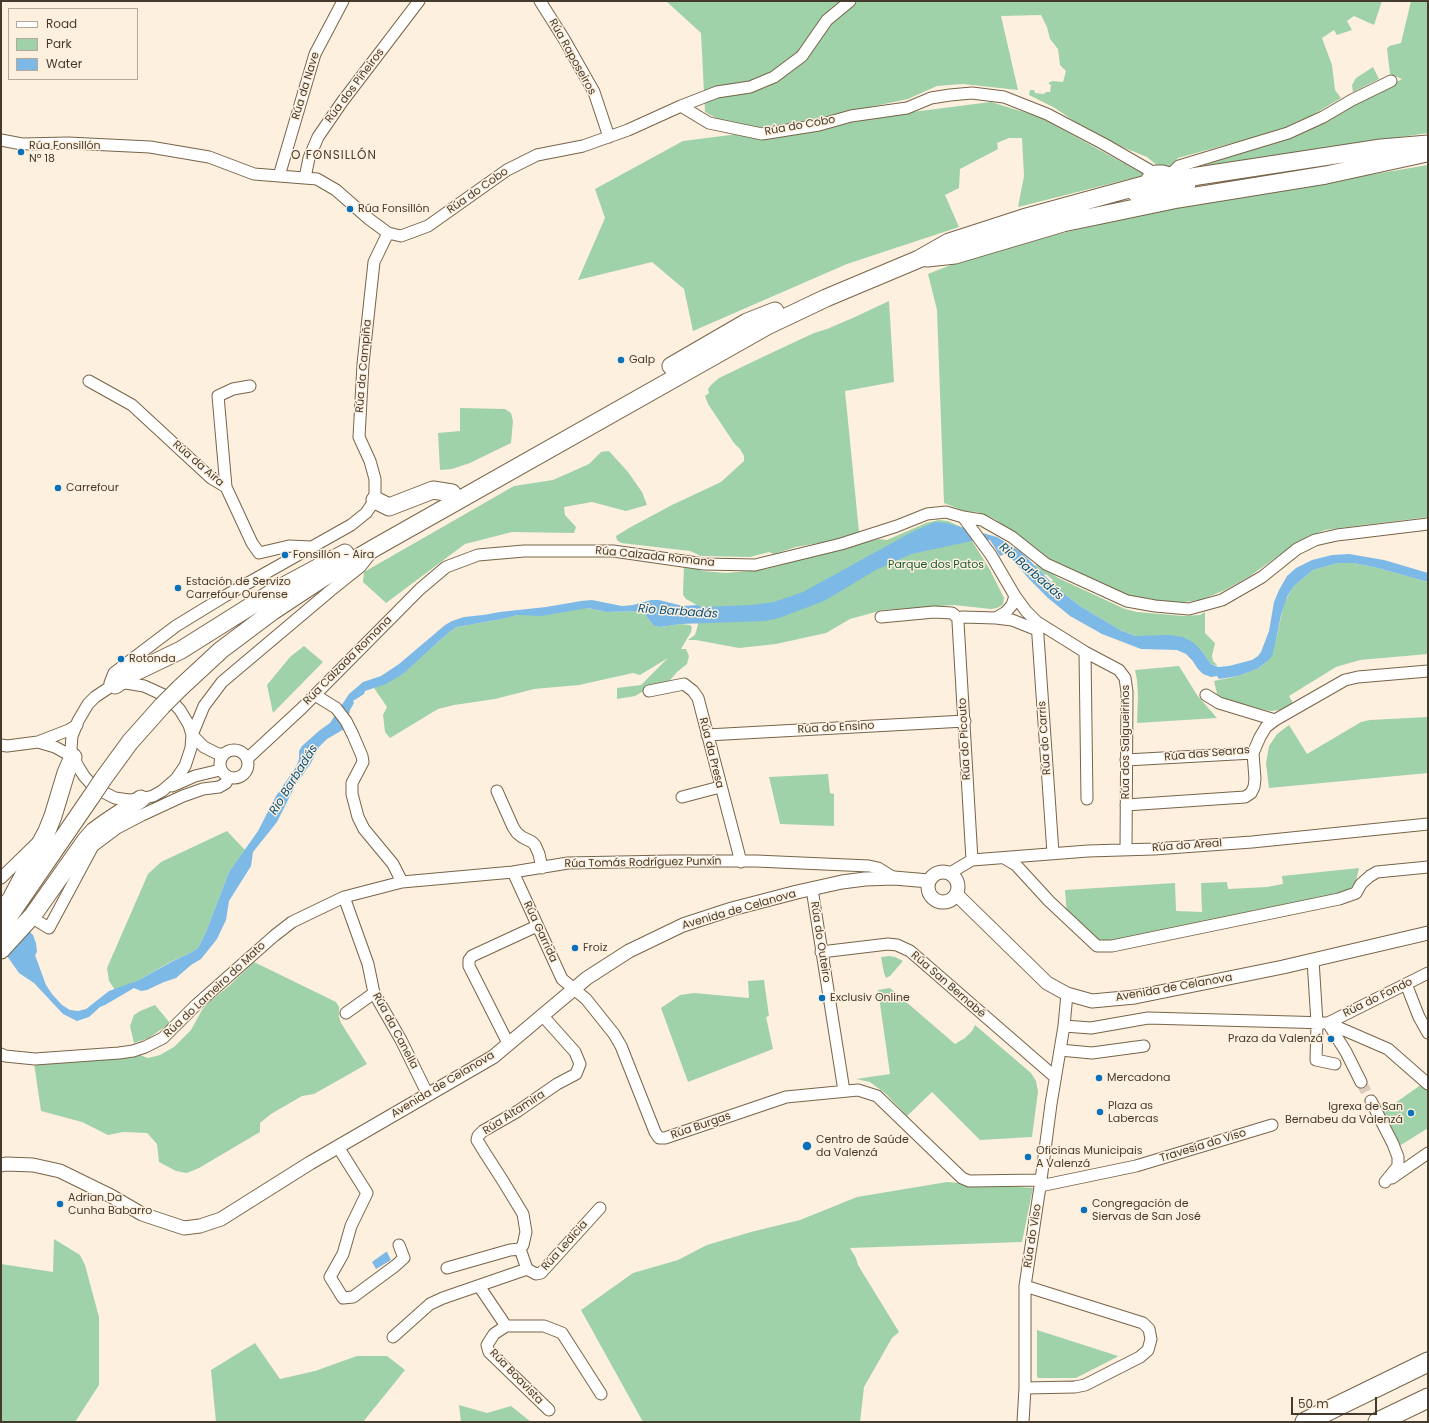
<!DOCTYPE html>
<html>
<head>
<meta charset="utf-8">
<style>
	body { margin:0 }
	#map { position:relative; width:1429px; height:1423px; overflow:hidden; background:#fef0de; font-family:Poppins,sans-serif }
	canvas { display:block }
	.frame { position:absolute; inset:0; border:2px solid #443b2e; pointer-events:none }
	.legend { position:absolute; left:8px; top:8px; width:130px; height:72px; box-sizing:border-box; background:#fef0de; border:1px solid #b4a898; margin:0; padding:5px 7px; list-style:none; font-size:12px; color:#443b2e }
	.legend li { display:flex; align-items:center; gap:8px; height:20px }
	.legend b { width:20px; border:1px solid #b4a898 }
	.scale { position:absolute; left:1291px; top:1397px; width:86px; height:18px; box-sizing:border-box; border:2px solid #443b2e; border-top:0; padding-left:5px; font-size:12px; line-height:14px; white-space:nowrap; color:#443b2e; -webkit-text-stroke:3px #fef0de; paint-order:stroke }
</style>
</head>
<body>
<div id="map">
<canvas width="1429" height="1423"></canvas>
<div class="frame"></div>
<ul class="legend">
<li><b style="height:5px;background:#fff"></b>Road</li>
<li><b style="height:11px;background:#9fd2a9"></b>Park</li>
<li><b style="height:11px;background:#7cb9e6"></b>Water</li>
</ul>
<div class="scale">50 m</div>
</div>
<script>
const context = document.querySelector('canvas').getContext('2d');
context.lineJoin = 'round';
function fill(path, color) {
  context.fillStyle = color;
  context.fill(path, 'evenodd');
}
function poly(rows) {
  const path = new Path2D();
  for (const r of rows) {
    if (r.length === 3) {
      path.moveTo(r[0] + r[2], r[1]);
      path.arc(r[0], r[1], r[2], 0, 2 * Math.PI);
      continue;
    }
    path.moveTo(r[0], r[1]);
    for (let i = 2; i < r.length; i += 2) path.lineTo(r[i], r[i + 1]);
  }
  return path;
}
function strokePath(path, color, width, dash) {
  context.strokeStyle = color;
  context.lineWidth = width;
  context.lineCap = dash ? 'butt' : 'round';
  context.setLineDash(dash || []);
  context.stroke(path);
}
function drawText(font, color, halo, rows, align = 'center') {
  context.font = font + ' Poppins,sans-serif';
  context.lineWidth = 3;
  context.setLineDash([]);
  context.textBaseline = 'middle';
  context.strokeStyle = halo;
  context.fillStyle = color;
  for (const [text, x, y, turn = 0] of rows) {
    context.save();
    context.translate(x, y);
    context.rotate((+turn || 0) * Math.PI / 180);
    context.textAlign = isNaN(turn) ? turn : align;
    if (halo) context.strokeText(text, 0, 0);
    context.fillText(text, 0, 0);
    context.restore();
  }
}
fill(poly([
	[666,1,1382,1,1374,25,1354,16,1347,21,1352,30,1337,35,1334,30,1322,38,1332,65,1335,90,1341,98,1304,120,1276,131,1178,158,1168,170,1158,166,1147,157,1115,144,1081,126,1055,108,1029,95,1030,90,1034,90,1035,93,1044,94,1046,92,1050,92,1051,85,1049,84,1049,82,1051,82,1052,81,1063,82,1066,71,1060,65,1058,49,1050,39,1047,27,1041,15,1001,16,1018,90,963,84,937,86,908,99,808,120,756,128,719,120,705,112,701,33],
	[1411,1,1428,1,1428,133,1297,152,1180,173,1301,134,1402,79,1390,74,1387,48,1389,47,1389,46,1401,43],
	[1373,67,1379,79,1353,92,1352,85,1356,78],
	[991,102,1040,117,1145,175,1018,207,1024,176,1022,138,1009,138,997,143,998,149,960,169,959,188,945,195,959,227,847,264,693,331,684,289,652,262,578,280,605,218,595,189,683,141],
	[1428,165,1428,517,1325,530,1314,534,1289,548,1250,576,1225,590,1201,600,1167,604,1129,596,1100,583,1038,553,995,519,977,512,964,511,944,503,937,310,928,274,956,263,1024,242,1188,204,1310,185],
	[889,301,894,382,845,391,859,532,831,541,796,547,774,554,769,552,750,557,701,556,690,551,621,543,617,540,616,536,629,528,672,505,721,482,744,461,744,456,740,449,734,443,708,404,705,396,709,393,708,389,712,384,719,378,769,354,814,333,827,329,855,317],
	[460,408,505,409,511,413,513,421,511,443,470,463,452,469,440,470,438,433,460,431],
	[609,451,628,472,642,492,647,505,626,511,592,502,564,507,565,515,576,527,574,533,512,532,465,544,386,603,363,582,364,572,514,486,553,480,589,464,601,452],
	[939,520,948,521,961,527,972,541,990,570,1004,598,1003,604,1001,606,997,608,991,609,954,605,883,610,850,619,826,633,776,644,739,648,696,640,688,640,695,635,698,625,697,605,686,599,683,595,684,564,699,567,701,571,727,573,766,569,879,539,887,540,926,523],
	[1338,563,1353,563,1374,567,1428,582,1428,654,1360,660,1336,667,1289,696,1292,701,1292,704,1280,710,1271,711,1265,710,1218,698,1214,681,1238,676,1257,669,1268,661,1276,640,1284,603,1294,586,1313,570],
	[1037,564,1058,578,1125,609,1137,612,1183,616,1200,615,1205,612,1205,633,1215,643,1212,656,1213,661,1218,666,1211,664,1201,650,1149,636,1135,636,1120,630,1080,606,1058,589,1051,583,1053,580,1046,574,1044,575,1035,566],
	[579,608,588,608,606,612,639,611,642,611,654,626,660,627,681,624,690,625,692,627,691,632,681,649,686,649,689,656,687,664,677,672,665,686,642,692,635,696,617,699,617,688,641,685,668,658,640,675,633,673,579,685,534,689,495,699,454,705,438,709,390,738,385,732,383,715,387,707,374,688,403,674,423,655,452,630,457,627,502,619,518,615,568,611],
	[304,646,323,662,273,713,267,685,290,657],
	[1179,666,1197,695,1217,718,1137,723,1138,696,1137,680,1135,670],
	[1428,717,1428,773,1269,788,1266,763,1269,746,1277,734,1289,725,1307,754,1361,722,1370,720],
	[828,774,830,793,834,794,834,826,780,824,769,777],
	[227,831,245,850,229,872,206,932,198,948,190,953,170,962,139,980,115,990,109,981,107,968,148,874,161,862],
	[1359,868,1354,890,1097,946,1067,917,1065,890,1175,883,1176,911,1202,912,1201,883,1227,882,1228,889,1267,887,1283,884,1282,876],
	[889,956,895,957,903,961,890,976,886,978,884,973,881,957],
	[254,962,336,1002,339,1007,339,1017,341,1023,367,1064,314,1094,302,1096,271,1114,260,1123,260,1132,199,1168,187,1173,176,1171,159,1162,157,1144,147,1133,123,1132,108,1135,82,1122,41,1111,34,1063,132,1058,140,1055,148,1058,160,1055,174,1047,191,1030,202,1010,209,1002,229,986],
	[764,980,769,1016,766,1017,773,1049,688,1082,661,1008,680,995,694,993,749,998,748,981],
	[890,988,955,1044,965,1038,972,1031,975,1025,1031,1073,1036,1081,1038,1092,1032,1137,980,1140,932,1092,907,1116,886,1094,870,1082,856,1079,890,1074,878,990],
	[155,1005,170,1023,149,1038,134,1043,130,1026,134,1015,140,1011],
	[1422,1084,1428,1089,1428,1128,1401,1145,1398,1143,1381,1113],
	[947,1182,1033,1188,1022,1242,850,1248,856,1258,858,1265,899,1332,892,1338,864,1387,860,1422,643,1422,581,1310,633,1273,678,1260,707,1245,751,1232,800,1220,857,1197],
	[54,1239,80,1255,85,1265,99,1317,99,1385,75,1422,1,1422,1,1264,53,1272],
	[1037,1330,1118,1356,1117,1357,1076,1378,1038,1378,1037,1376],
	[255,1343,280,1379,315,1371,357,1356,387,1356,405,1370,363,1422,216,1422,211,1370],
	[459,1405,487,1413,511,1406,531,1422,461,1422]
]), '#9fd2a9');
fill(poly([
	[935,522,946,523,997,537,1021,552,1058,589,1080,606,1120,630,1135,636,1169,635,1183,637,1194,643,1201,650,1211,664,1218,667,1229,666,1252,660,1258,656,1261,652,1269,631,1274,602,1279,590,1287,576,1296,568,1312,560,1332,555,1349,554,1384,560,1428,573,1428,582,1374,567,1353,563,1338,563,1313,570,1294,586,1287,597,1281,615,1276,640,1272,656,1268,661,1257,669,1238,676,1219,679,1217,676,1211,677,1203,674,1198,669,1192,660,1186,654,1177,650,1141,649,1102,634,1070,616,1048,598,1029,579,1007,553,1000,556,990,540,972,541,911,554,876,570,824,601,779,618,765,621,681,624,660,627,654,626,642,611,606,612,588,608,541,616,518,615,502,619,457,627,452,630,438,642,403,674,386,684,365,691,364,694,353,701,354,703,350,710,346,728,327,739,319,747,311,763,295,786,277,822,253,852,251,866,229,901,226,920,217,939,201,959,191,965,176,978,164,982,147,990,141,991,134,988,105,1005,100,1007,89,1017,77,1021,63,1014,34,983,19,973,7,956,1,950,1,919,26,928,33,935,36,943,37,952,35,955,46,985,52,994,62,1005,70,1010,78,1011,86,1009,109,991,139,980,171,962,190,953,198,948,206,932,229,872,258,831,276,796,296,767,299,759,299,751,302,746,320,730,330,723,349,694,363,682,381,676,399,664,445,625,452,621,464,617,483,615,500,612,546,607,581,601,592,600,622,606,633,605,651,600,659,600,683,606,697,605,702,607,752,605,774,602,803,592,912,532],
	[386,1252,387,1252,391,1260,376,1269,372,1262]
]), '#7cb9e6');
strokePath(poly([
	[1361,1082,1371,1101]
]), '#d9ccbb', 11, [11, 5.5]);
const minor = poly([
	[540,1,564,39,594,92,609,137],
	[681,106,717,92,750,87,774,77,802,56,827,20,850,1],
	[1,140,22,144,68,143,150,147,209,157,254,174,317,179,336,190,369,219,388,233,401,236,428,226,507,170,537,155,583,146,628,130,681,106,709,123,762,134,819,125,851,116,907,108,931,98,950,95,972,93,1004,97,1047,114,1104,144,1156,174],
	[279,176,315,54,343,1],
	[1169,176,1179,166,1288,133,1323,117,1352,100,1391,81],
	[305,178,309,158,318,137,342,102,419,1],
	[89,381,132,405,211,478,226,487,252,543,259,553,289,546,311,547],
	[226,487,218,396,233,389,250,386],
	[963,517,991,555,1015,596,1026,611,1037,622,1085,652,1119,670,1125,678,1127,692,1126,850],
	[881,617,934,612,952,613,959,619],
	[996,618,1012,620,1037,630],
	[1037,622,1053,853],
	[1085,652,1087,799],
	[126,683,144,686,168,697,180,710,189,725,192,735,191,748,185,766,176,779,162,791,153,796,141,799,129,800,115,798,103,792,91,784,84,776,79,768,73,757,71,749,72,736,78,721,88,704,95,697,110,687,126,683],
	[110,687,110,683,114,673,176,626,225,596,351,525,366,513,375,500,375,479,370,461,359,437,363,364,374,262,388,233],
	[649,691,684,684,693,691,698,698,741,862],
	[315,695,336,708,346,721,353,735,362,756,363,762,352,783,352,794,358,817,364,829,393,864,402,882],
	[1206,695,1219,703,1275,720],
	[707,735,965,721],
	[38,742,55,747,73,757],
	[1,745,7,746,38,742,69,730,77,725],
	[234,764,14],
	[224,754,218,754,204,747,192,735,204,706,222,682,330,591,360,567,371,553],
	[247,759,302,708,420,589,446,567,478,555,524,551,613,551,704,564,755,565,841,544,897,526,927,514,946,512,963,517,982,520,1012,537,1046,564,1127,601,1155,606,1189,609,1222,600,1262,577,1297,549,1315,540,1337,535,1428,524],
	[1126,760,1253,753,1260,737,1266,727,1275,720,1345,680,1358,677,1428,671],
	[172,786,195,776,220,770],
	[497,791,513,827,517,833,522,837,532,842,535,845,539,854,542,868],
	[682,797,720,787],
	[1126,805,1245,797,1251,793,1254,787,1255,779,1253,753],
	[1004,858,1016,865,1049,901,1097,946,1112,946,1339,899,1356,893,1361,884,1370,876,1377,872,1428,867],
	[972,860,958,622,959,619,962,617,996,618,1006,612,1012,605,1015,596],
	[513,872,562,979,586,999,614,1034,621,1046,655,1132,659,1138,665,1138,786,1097,858,1090,877,1096,962,1178,969,1181,1041,1180],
	[950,873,972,860,1088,851,1154,849,1252,842,1428,824],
	[1,878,37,843],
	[812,889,844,1091],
	[344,897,368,964,374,993,401,1040,428,1095],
	[39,922,49,928,93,846,117,828,142,815,183,796,203,789,219,787,226,783,228,778],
	[821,952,888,944,897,945,910,951,1055,1077],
	[1313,960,1317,1023,1316,1060,1335,1064],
	[1406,984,1419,1017,1428,1033],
	[346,1013,374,993],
	[1064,1026,1091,1028,1148,1018,1328,1023,1388,1049,1428,1084],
	[508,1043,469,966,469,960,472,956,537,926],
	[1060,1050,1092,1053,1144,1046],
	[1,1054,5,1056,35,1059,119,1053,133,1051,145,1047,163,1038,196,1005,274,936,292,922,344,897,402,882,513,872,568,863,671,861,756,861,869,866,878,868,894,878],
	[1361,1082,1346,1052,1328,1023,1428,973],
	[1371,1101,1393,1144,1398,1157,1398,1166,1385,1182],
	[338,1147,367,1193,351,1226,343,1254,330,1277,343,1298,353,1297,395,1266,404,1258,399,1245],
	[1392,1178,1428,1153],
	[1040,1186,1136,1166,1272,1125],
	[447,1268,510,1250,520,1249],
	[527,1269,536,1274,541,1273,600,1208],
	[479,1286,506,1326,544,1326,562,1333,601,1394],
	[506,1326,494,1334,487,1345,489,1352,549,1410],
	[393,1337,430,1304,443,1298,527,1269,520,1249,523,1245,526,1232,523,1214,503,1181,485,1153,477,1140,478,1136,483,1131,518,1111,557,1084,576,1074,580,1064,575,1052,542,1015],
	[1025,1388,1075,1387,1085,1385,1140,1357,1148,1350,1151,1339,1149,1329,1143,1323,1025,1286],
	[1023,1422,1025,1388,1025,1286,1041,1180,1051,1104,1064,1026,1067,994]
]);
const tertiary = poly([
	[943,887,15],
	[956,894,1047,983,1067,994,1092,1001,1135,997,1283,967,1428,933],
	[1,1165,6,1164,33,1165,60,1171,111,1196,142,1214,184,1228,200,1226,221,1219,310,1163,493,1057,587,978,629,951,683,925,732,909,797,892,842,882,865,879,894,878,929,881]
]);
const primary = poly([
	[1136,193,1187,184],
	[927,258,955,255,1063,223,1178,199,1326,175,1427,153],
	[671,366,747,322,775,311],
	[375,500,389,507,433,490,452,493],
	[115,685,129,675,181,650,278,589,345,553],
	[180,688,221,650,273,611,323,578,376,547,767,326,826,298,919,259,949,242,1023,218,1147,184,1151,178,1156,174,1163,174,1169,176,1172,180,1381,148,1428,144],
	[103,779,130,742,162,706],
	[1,912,11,899,47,831,53,816,66,773,73,757],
	[1,928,91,797],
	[1,950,33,915,86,840,94,831,105,823,141,799]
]);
const motorway = poly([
	[1305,1422,1428,1362],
	[1378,1422,1428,1398]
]);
strokePath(minor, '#786448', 13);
strokePath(tertiary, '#786448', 15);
strokePath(primary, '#786448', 19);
strokePath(motorway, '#786448', 21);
strokePath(minor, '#fff', 11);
strokePath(tertiary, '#fff', 13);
strokePath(primary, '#fff', 17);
strokePath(motorway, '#fff', 19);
const primaryBridge = poly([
	[162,706,180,688],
	[91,797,103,779]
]);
strokePath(primaryBridge, '#786448', 19, []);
strokePath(primaryBridge, '#fff', 17);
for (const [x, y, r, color] of [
	[21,152,4,"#0970bc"],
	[350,209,4,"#0970bc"],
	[621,360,4,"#0970bc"],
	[58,488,4,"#0970bc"],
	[285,555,4,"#0970bc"],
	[178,588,4,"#0970bc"],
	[121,659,4,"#0970bc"],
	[575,948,4,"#0970bc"],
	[822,998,4,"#0970bc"],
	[1331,1039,4,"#0970bc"],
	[1099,1078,4,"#0970bc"],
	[1100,1112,4,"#0970bc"],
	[1411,1113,4,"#0970bc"],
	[807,1146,5,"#0970bc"],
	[1028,1157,4,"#0970bc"],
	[60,1204,4,"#0970bc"],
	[1084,1210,4,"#0970bc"]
]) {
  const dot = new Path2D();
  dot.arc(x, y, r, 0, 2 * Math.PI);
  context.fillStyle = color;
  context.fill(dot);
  strokePath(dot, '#fef0de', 1.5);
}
drawText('11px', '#443b2e', '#fef0de', [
	["Rúa Raposeiros",572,57,61],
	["Rúa da Nave",306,86,-73],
	["Rúa dos Piñeiros",355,86,-53],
	["Rúa do Cobo",800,126,-10],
	["Rúa do Cobo",478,191,-35],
	["Rúa da Campiña",364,366,-85],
	["Rúa da Aira",198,464,41],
	["Rúa Calzada Romana",655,557,6],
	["Rúa Calzada Romana",348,661,-45],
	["Rúa do Ensino",836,728,-3],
	["Rúa do Carris",1045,738,-94],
	["Rúa do Picouto",965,739,-93],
	["Rúa dos Salgueiriños",1126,742,-90],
	["Rúa da Presa",711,753,76],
	["Rúa das Searas",1207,754,-5],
	["Rúa do Areal",1187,846,-4],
	["Rúa Tomás Rodríguez Punxín",643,863,-1],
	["Avenida de Celanova",739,910,-16],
	["Rúa Garrida",540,932,65],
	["Rúa do Outeiro",820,942,81],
	["Rúa San Bernabé",948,985,41],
	["Avenida de Celanova",1174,988,-10],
	["Rúa do Lameiro do Mato",215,990,-43],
	["Rúa do Fondo",1378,998,-26],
	["Rúa da Canella",395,1031,62],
	["Avenida de Celanova",443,1085,-31],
	["Rúa Altamira",514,1113,-33],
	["Rúa Burgas",701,1126,-19],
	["Travesía do Viso",1203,1146,-17],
	["Rúa do Viso",1033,1236,-81],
	["Rúa Ledicia",565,1246,-48],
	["Rúa Boavista",516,1377,46]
]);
drawText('11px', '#443b2e', '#fef0de', [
	["Rúa Fonsillón",29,146],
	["Nº 18",29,159],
	["Rúa Fonsillón",358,209],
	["Galp",629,360],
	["Carrefour",66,488],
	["Fonsillón - Aira",293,555],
	["Estación de Servizo",186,582],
	["Carrefour Ourense",186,595],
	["Rotonda",129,659],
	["Froiz",583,948],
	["Exclusiv Online",830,998],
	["Praza da Valenzá",1323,1039,"right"],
	["Mercadona",1107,1078],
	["Plaza as",1108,1106],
	["Labercas",1108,1119],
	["Igrexa de San",1403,1107,"right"],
	["Bernabeu da Valenzá",1403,1120,"right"],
	["Centro de Saúde",816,1140],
	["da Valenzá",816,1153],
	["Oficinas Municipais",1036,1151],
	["A Valenzá",1036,1164],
	["Adrian Da",68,1198],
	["Cunha Babarro",68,1211],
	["Congregación de",1092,1204],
	["Siervas de San José",1092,1217]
], 'left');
drawText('11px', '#185a2e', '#fef0de', [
	["Parque dos Patos",936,565]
]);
context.letterSpacing = '1px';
drawText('12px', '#443b2e', '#fef0de', [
	["O FONSILLÓN",334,156]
]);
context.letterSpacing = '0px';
drawText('italic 12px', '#02507b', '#fef0de', [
	["Rio Barbadás",1031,572,41],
	["Rio Barbadás",678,612,4],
	["Rio Barbadás",294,780,-58]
]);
</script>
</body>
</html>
